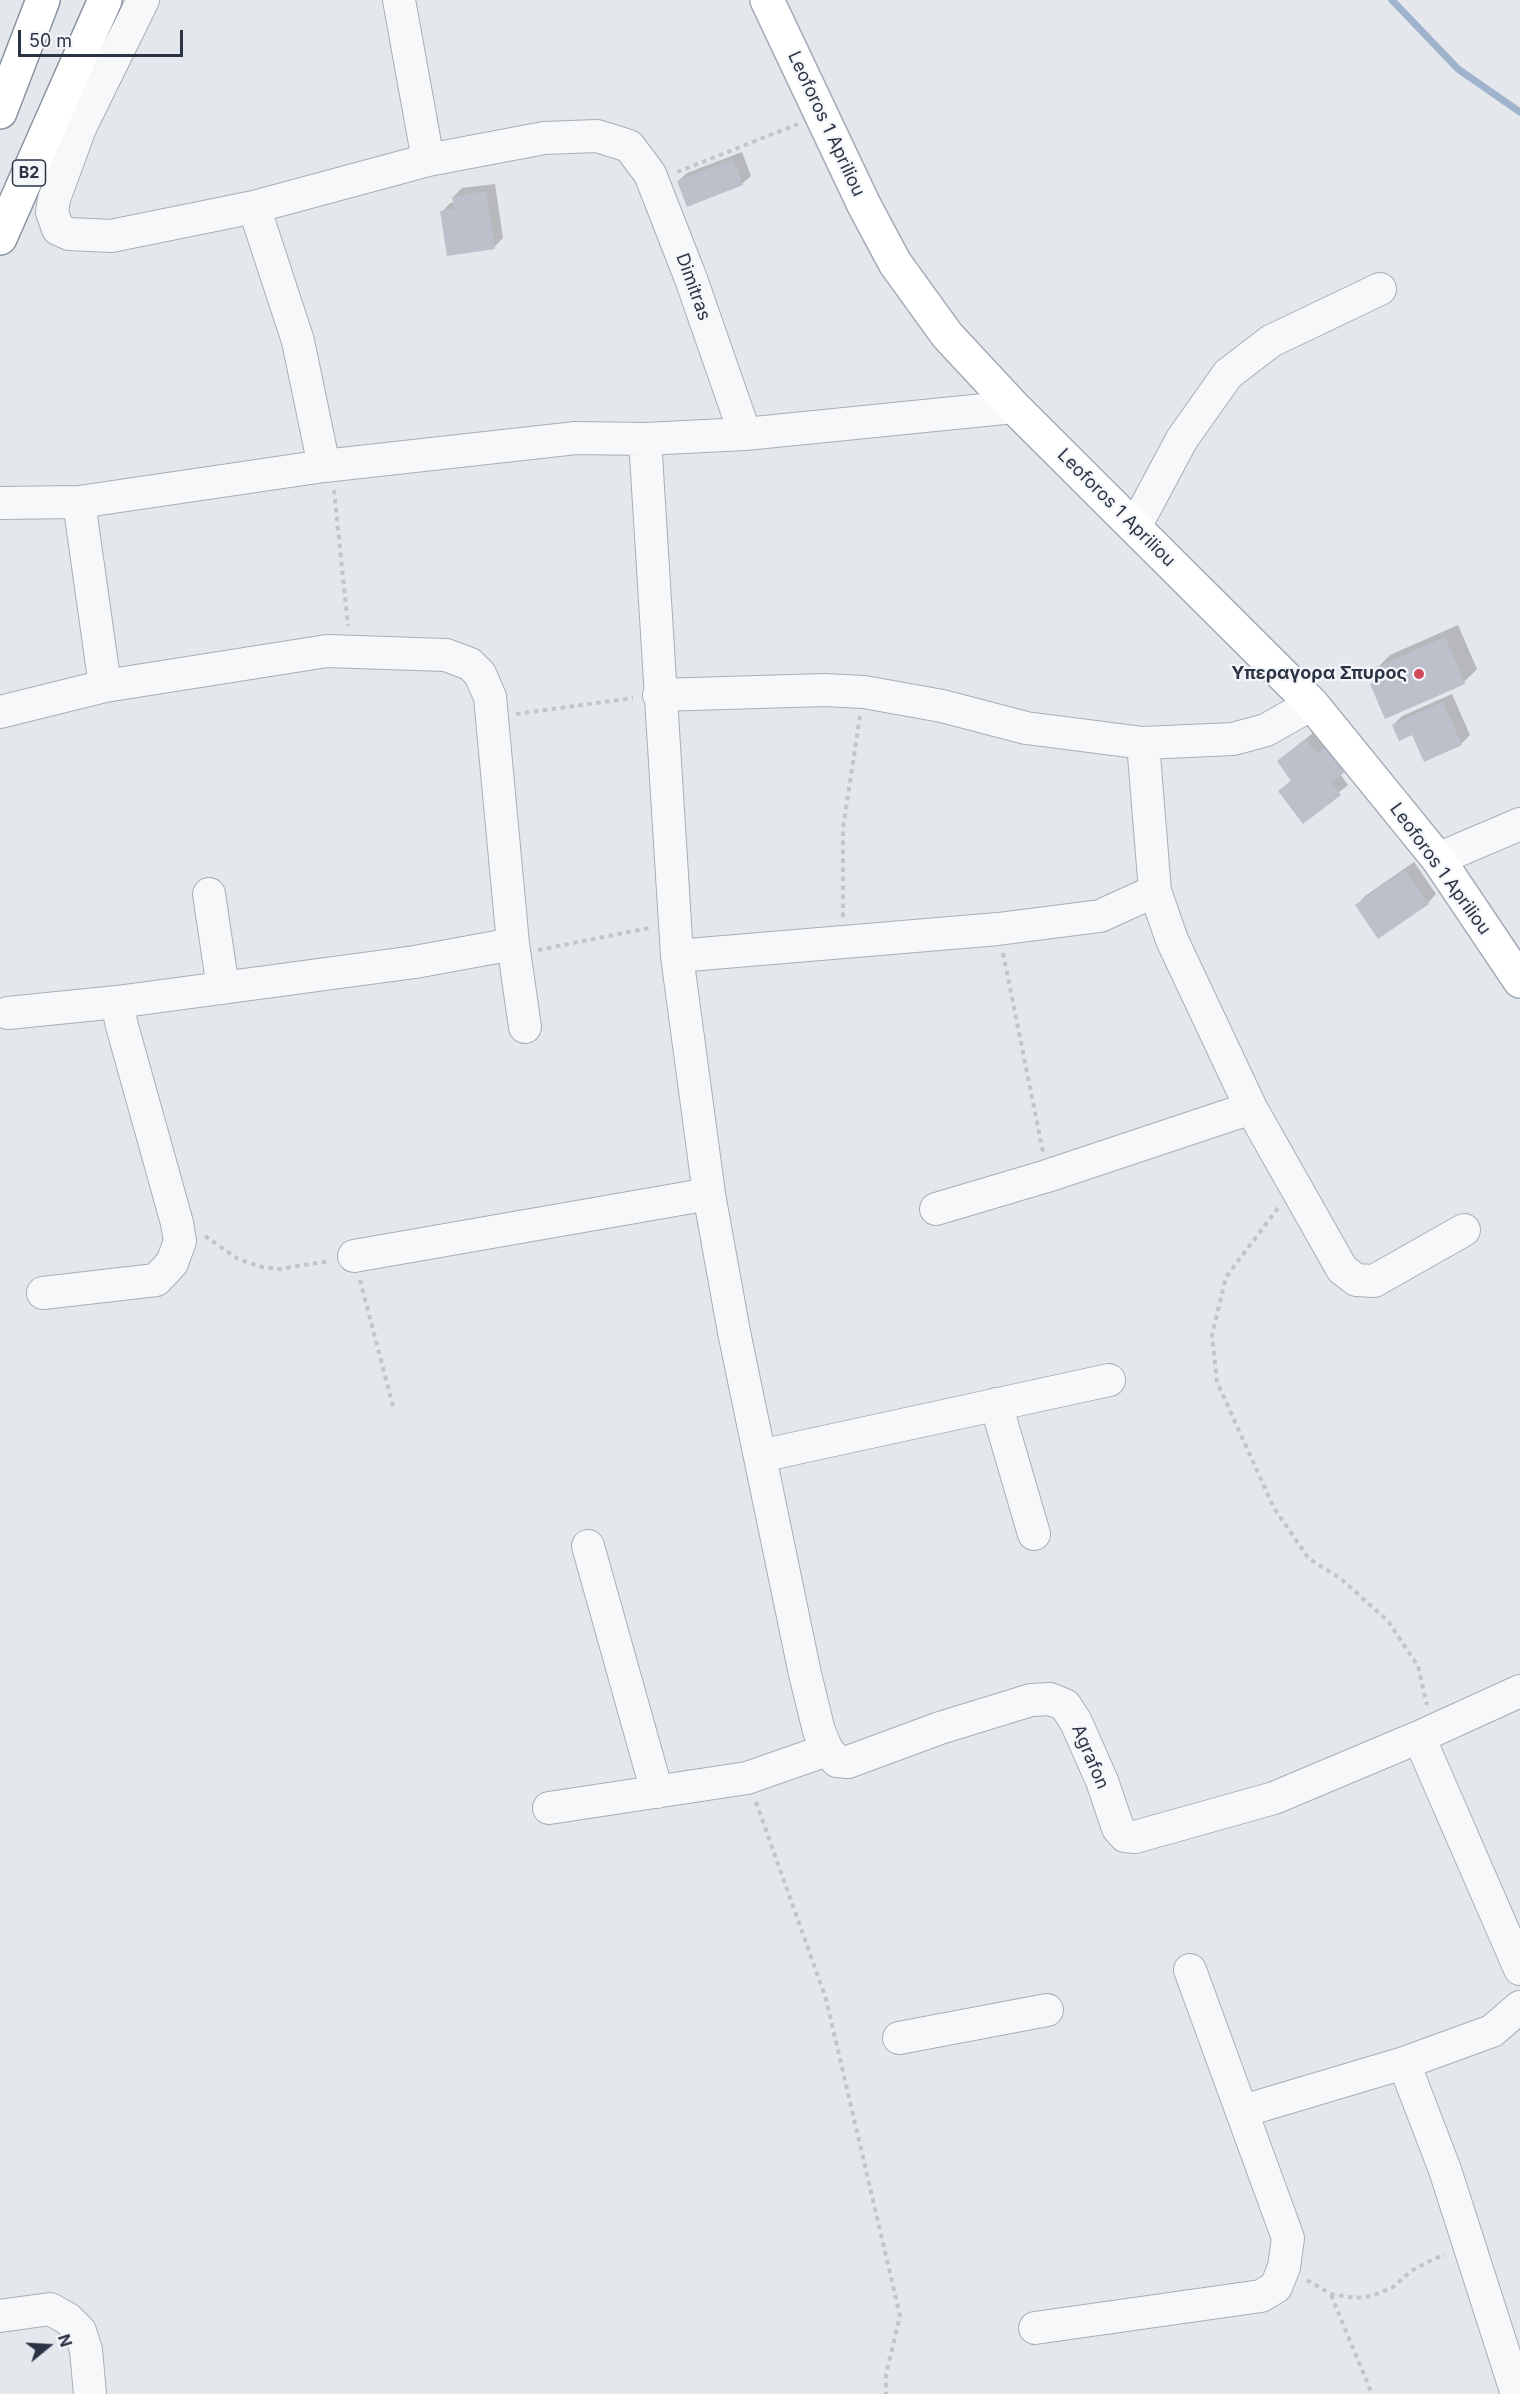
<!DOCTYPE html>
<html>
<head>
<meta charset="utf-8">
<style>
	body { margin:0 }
	#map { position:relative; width:1520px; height:2394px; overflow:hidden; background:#e4e7ec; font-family:Inter,sans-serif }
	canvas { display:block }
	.north { position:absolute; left:18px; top:2316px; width:60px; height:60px; -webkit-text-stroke:4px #f4f6f9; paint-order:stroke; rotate:72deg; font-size:16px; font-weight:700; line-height:24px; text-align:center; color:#2b3445 }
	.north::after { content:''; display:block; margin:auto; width:21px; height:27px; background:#2b3445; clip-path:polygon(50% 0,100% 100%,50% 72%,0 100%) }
	.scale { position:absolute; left:18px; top:30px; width:165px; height:27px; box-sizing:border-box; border:3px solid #2b3445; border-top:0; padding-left:8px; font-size:18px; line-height:21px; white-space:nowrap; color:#2b3445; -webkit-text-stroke:4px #f4f6f9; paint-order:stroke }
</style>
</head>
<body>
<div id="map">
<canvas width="1520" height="2394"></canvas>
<div class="north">N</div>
<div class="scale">50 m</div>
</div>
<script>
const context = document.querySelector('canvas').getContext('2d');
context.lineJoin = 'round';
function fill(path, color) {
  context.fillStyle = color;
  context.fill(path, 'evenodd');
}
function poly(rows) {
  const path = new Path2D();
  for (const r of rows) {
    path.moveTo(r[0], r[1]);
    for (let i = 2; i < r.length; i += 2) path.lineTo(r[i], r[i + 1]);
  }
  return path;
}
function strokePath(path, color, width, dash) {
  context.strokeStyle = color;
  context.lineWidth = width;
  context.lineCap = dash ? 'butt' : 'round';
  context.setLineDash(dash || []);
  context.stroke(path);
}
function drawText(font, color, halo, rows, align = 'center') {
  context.font = font + ' Inter,sans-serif';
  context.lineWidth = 4.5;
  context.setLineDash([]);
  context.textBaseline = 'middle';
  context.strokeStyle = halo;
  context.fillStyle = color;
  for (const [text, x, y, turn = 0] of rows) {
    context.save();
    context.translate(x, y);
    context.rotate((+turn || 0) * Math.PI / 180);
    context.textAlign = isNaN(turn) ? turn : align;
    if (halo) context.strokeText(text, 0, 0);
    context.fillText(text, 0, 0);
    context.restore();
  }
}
fill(poly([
	[742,152,751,176,742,184,678,181,687,173],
	[495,184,503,238,494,247,442,212,450,203,454,202,453,197,462,188],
	[1458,625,1477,669,1464,682,1371,684,1380,676,1377,668,1390,655],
	[1452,694,1470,735,1461,744,1413,733,1393,725,1402,716],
	[1315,731,1353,762,1340,774,1348,785,1303,822,1280,791,1292,779,1279,761],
	[1414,862,1436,894,1428,903,1357,905,1365,896]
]), '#0003');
strokePath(poly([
	[1392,0,1458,69,1520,112]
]), '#9fb4cc', 7);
fill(poly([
	[733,159,743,185,687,207,677,181],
	[486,191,495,249,447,256,440,211,454,209,452,197],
	[1445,637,1465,684,1385,719,1370,684,1380,680,1375,668],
	[1443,702,1462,745,1424,762,1412,735,1399,741,1392,725],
	[1305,739,1317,754,1326,746,1345,772,1331,782,1341,795,1303,824,1278,791,1291,781,1277,761],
	[1405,870,1429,904,1378,939,1355,905]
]), '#bbc0ca');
const minor = poly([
	[143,0,80,128,54,199,52,212,58,229,69,234,111,236,254,207,428,160,544,138,597,136,629,146,650,174,691,279,745,434],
	[399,0,428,160],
	[254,207,298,341,324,466],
	[645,439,677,956,709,1194,734,1332,805,1674,819,1731,827,1750,837,1761,848,1762,940,1728,1031,1700,1050,1699,1065,1705,1076,1722,1102,1781,1118,1828,1125,1836,1135,1837,1274,1798,1419,1737,1520,1691],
	[79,502,105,686],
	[0,503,79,502,324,466,576,438,645,439,745,434,1014,407],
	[1135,527,1182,439,1228,374,1271,341,1380,289],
	[659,695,824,690,864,692,942,706,1026,728,1143,743,1233,739,1266,730,1312,704],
	[0,712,105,686,327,651,446,655,470,664,480,674,490,697,513,944,525,1027],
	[1143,743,1155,891,1172,940,1251,1108,1342,1269,1356,1280,1374,1281,1464,1230],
	[1438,859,1520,824],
	[209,894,223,988],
	[677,956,998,929,1100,916,1155,891],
	[8,1013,117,1002,415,962,513,944],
	[936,1209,1047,1176,1251,1108],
	[354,1256,709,1194],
	[43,1293,156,1280,172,1263,180,1241,177,1223,122,1026,117,1002],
	[996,1404,1034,1534],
	[760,1456,1109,1380],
	[588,1546,657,1792],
	[1419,1737,1520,1969],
	[549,1808,747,1778,827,1750],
	[899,2038,1047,2010],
	[1404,2063,1445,2170,1517,2394],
	[1243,2111,1404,2063,1492,2031,1520,2007],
	[0,2316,50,2309,68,2319,80,2331,86,2350,90,2394],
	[1035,2328,1261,2296,1276,2287,1284,2267,1288,2238,1190,1970]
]);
const major = poly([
	[767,0,864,205,895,263,947,335,1014,407,1312,704,1438,859,1520,981]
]);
const highway = poly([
	[0,112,43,0],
	[0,238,105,0]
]);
strokePath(minor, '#a9aeb7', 34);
strokePath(major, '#a3abb8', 36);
strokePath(highway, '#8b94a3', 36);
strokePath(poly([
	[677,172,798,124],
	[334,490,348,626],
	[516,714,633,698],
	[843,917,843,828,860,716],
	[538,950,649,928],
	[1003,953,1043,1152],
	[1278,1208,1226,1277,1212,1335,1217,1382,1274,1508,1309,1559,1340,1578,1388,1621,1418,1666,1427,1705],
	[205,1236,238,1259,262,1267,280,1269,329,1261],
	[360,1280,394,1410],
	[756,1802,826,1999,900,2316,886,2374,886,2394],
	[1307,2280,1331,2294,1355,2298,1372,2296,1393,2287,1411,2271,1435,2258,1445,2256],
	[1331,2295,1372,2394]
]), '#c2c5cb', 4, [4.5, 4.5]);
strokePath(minor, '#f7f8fa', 32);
strokePath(major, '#fff', 33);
strokePath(highway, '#fff', 33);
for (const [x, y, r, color] of [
	[1419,674,6,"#d1495b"]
]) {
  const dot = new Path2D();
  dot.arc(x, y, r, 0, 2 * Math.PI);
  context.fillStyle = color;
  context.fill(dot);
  strokePath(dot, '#f4f6f9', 2);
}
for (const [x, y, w] of [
	[29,173,33]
]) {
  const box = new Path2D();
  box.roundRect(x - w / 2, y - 13, w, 26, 4.5);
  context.fillStyle = '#f4f6f9';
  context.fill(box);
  strokePath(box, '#2b3445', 1.5);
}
drawText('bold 16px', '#2b3445', null, [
	["B2",29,173]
]);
drawText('18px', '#2b3445', '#f4f6f9', [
	["Leoforos 1 Apriliou",826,124,65],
	["Dimitras",693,287,70],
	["Leoforos 1 Apriliou",1116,508,45],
	["Leoforos 1 Apriliou",1440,869,54],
	["Agrafon",1090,1757,67]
]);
drawText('bold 18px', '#2b3445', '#f4f6f9', [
	["Υπεραγορα Σπυρος",1407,674]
], 'right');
</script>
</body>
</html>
